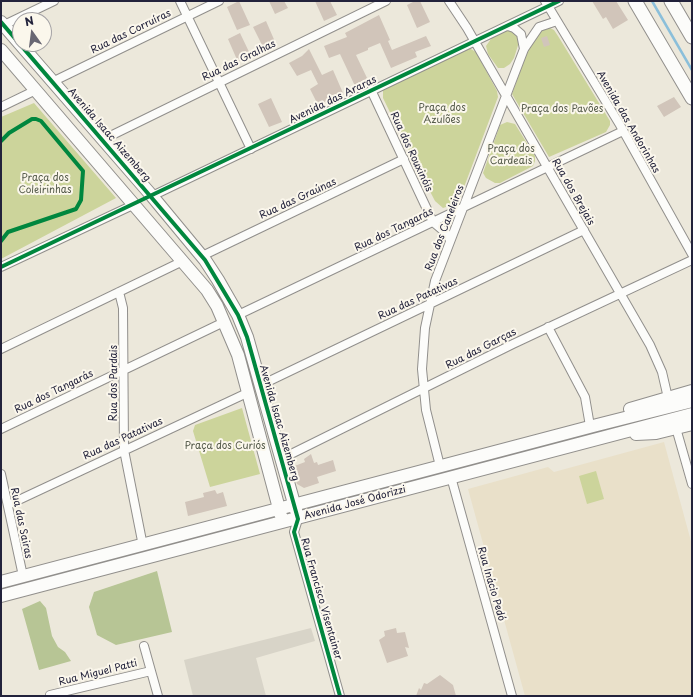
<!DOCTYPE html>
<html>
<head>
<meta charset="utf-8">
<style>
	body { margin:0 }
	#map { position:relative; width:693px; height:697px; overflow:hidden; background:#ece8db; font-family:"Playpen Sans",sans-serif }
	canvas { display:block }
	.frame { position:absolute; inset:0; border:2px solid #22223b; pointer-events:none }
	.north { position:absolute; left:12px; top:12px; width:40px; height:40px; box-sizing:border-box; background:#fbf7ec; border:1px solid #a4a2a5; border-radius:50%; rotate:346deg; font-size:11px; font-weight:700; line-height:16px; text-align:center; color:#22223b }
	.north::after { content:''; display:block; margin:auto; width:14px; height:18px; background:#696773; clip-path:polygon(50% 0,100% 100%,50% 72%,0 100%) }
</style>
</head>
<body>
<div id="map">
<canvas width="693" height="697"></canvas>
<div class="frame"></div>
<div class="north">N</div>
</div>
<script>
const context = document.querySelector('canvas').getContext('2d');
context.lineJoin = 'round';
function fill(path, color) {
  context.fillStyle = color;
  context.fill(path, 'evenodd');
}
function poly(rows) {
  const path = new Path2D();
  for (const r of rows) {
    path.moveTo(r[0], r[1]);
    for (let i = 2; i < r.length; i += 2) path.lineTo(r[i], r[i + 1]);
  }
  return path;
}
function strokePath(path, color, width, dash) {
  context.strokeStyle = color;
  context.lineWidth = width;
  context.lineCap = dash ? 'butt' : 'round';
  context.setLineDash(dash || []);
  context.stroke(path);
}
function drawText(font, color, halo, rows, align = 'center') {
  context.font = font + ' "Playpen Sans",sans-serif';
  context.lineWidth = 4;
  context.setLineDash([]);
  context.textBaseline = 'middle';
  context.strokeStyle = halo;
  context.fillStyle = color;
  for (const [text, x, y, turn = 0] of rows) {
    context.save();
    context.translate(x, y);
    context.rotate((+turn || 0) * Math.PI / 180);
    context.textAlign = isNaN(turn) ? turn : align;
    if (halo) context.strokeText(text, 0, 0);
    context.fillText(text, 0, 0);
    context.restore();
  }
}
fill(poly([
	[664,442,692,545,692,696,525,696,468,489,548,467,554,472]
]), '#e9e0c9');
fill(poly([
	[311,628,315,641,256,658,266,696,193,696,184,660]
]), '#d8d4c8');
fill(poly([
	[548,27,554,30,558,36,610,121,610,125,606,132,549,157,512,94,533,36,538,31],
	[505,30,511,30,520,39,514,58,510,64,504,68,498,68,488,54,486,46,493,36],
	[469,48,476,52,497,91,498,97,458,203,443,208,435,201,406,145,383,98,383,90],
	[34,103,116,198,1,259,1,117],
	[507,122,515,124,535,156,535,161,533,166,500,183,495,183,486,178,483,173,500,125],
	[242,408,260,474,210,487,193,431,195,425],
	[596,471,604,499,587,504,579,476]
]), '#ccd49b');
fill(poly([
	[157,571,172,632,116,645,97,635,89,607,94,592],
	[40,601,46,608,52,636,58,647,65,652,71,661,39,670,22,609]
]), '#b7c595');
strokePath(poly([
	[652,1,692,70]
]), '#8bbfda', 2.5);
fill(poly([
	[239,1,250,25,237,30,227,7],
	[269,1,284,1,288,8,275,14],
	[315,1,330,1,337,15,324,21],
	[415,1,420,1,430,22,417,28,407,5],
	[592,1,616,1,628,20,613,29,606,17,603,19],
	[379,15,390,40,388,41,392,50,426,36,431,46,415,52,417,57,391,68,380,43,368,48,368,50,356,55,368,80,355,86,340,54,329,58,324,46,347,37,345,33],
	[266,21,276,44,264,49,253,27],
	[240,33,251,56,238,62,228,39],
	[547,36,550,45,544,47,541,38],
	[309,49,322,75,333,70,343,93,318,105,310,89,318,84,311,70,297,76,289,63,302,56],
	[674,97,681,107,664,117,657,106],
	[271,98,282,122,269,127,258,104],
	[311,454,314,463,317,462,318,465,333,460,336,471,317,477,319,483,304,488,297,484,292,467,305,462,304,459],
	[215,490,217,494,223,492,227,506,188,516,185,502,204,497,203,493],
	[396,628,397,633,405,632,409,648,405,647,408,656,387,663,379,640,385,636,384,631],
	[440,675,453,685,456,696,416,696,419,688,421,690,424,683,427,684]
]), '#d1c5ba');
const street = poly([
	[180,1,251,149],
	[449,1,467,28,650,345,662,372,668,398],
	[545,1,620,125,692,254],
	[4,25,54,1],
	[508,26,514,28,521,34,524,49],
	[52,82,219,1],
	[371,90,433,222,446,233,450,240],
	[1,107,36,90],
	[102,140,386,1],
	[152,196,559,1],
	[202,256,404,159],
	[1,267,133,205],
	[119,292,123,308,124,450,143,546],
	[238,315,623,131],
	[548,327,585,397,590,426],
	[1,349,183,261],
	[261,385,584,230],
	[676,428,692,484],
	[1,429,224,322],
	[281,459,513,344,692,260],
	[440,466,426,410,422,369,425,328,435,281,524,49,539,27,557,21],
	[1,474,23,576],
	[451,477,512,696],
	[8,505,247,393],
	[298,519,294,532,340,696],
	[144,646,158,696],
	[50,695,151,671]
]);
const secondary = poly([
	[1,22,152,196,205,260,218,280,238,315,247,337,297,514],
	[1,50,207,290,217,306,238,355,281,516],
	[630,409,692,391],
	[636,434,656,433,692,424],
	[1,582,597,425,692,401],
	[1,596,692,414]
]);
const primary = poly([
	[635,1,692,98],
	[671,1,692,37]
]);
strokePath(street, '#918f8c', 10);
strokePath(secondary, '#918f8c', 14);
strokePath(primary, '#918f8c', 15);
strokePath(street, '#fcfcfa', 8);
strokePath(secondary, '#fcfcfa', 12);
strokePath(primary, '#fcfcfa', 13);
strokePath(poly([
	[1,22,205,260,238,315,247,337,298,519,294,532,340,696],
	[1,141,9,133,32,119,36,119,41,121,83,171,81,200,76,209,8,232,1,241],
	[1,267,559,1]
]), '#00873e', 4);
drawText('10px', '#22223b', '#fbf7ec', [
	["Rua das Corruíras",131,32,-26],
	["Rua das Gralhas",239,61,-26],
	["Avenida das Araras",333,100,-26],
	["Avenida das Andorinhas",628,122,60],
	["Avenida Isaac Aizemberg",109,135,49],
	["Rua dos Rouxinóis",411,152,65],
	["Rua dos Brejais",573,192,60],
	["Rua das Graúnas",298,199,-25],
	["Rua dos Caneleiros",445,228,-69],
	["Rua dos Tangarás",394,230,-26],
	["Rua das Patativas",418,299,-25],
	["Rua das Garças",481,349,-27],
	["Rua dos Pardais",114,383,-90],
	["Rua dos Tangarás",54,392,-26],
	["Avenida Isaac Aizemberg",279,423,74],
	["Rua das Patativas",123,439,-25],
	["Avenida José Odorizzi",355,503,-15],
	["Rua das Sairas",21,523,78],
	["Rua Inácio Pedó",491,584,74],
	["Rua Francisco Visentainer",321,599,74],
	["Rua Miguel Patti",98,673,-14]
]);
drawText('10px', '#545a4a', '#fbf7ec', [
	["Praça dos",442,108],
	["Azulões",442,120],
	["Praça dos Pavões",562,109],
	["Praça dos",511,149],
	["Cardeais",511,161],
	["Praça dos",45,178],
	["Coleirinhas",45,190],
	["Praça dos Curiós",225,446]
]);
</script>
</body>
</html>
